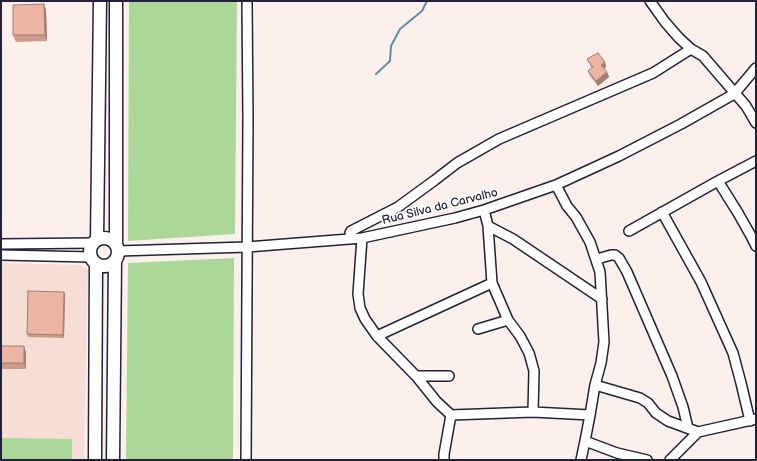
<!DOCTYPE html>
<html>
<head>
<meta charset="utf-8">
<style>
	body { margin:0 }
	#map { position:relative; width:757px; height:461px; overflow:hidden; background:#fbf0ec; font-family:"Balsamiq Sans",sans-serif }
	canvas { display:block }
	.frame { position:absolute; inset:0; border:2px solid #22223b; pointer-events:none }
</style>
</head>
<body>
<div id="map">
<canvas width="757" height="461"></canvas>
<div class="frame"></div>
</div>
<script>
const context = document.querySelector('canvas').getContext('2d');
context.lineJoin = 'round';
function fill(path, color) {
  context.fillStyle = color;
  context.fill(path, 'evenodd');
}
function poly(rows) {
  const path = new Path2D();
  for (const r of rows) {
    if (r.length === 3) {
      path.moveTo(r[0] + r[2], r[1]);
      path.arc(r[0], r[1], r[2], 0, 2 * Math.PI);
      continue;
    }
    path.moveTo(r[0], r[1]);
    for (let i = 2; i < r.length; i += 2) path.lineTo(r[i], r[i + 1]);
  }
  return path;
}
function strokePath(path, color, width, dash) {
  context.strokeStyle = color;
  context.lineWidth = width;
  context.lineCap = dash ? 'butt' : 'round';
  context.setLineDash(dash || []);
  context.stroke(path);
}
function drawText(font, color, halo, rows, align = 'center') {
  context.font = font + ' "Balsamiq Sans",sans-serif';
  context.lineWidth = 3.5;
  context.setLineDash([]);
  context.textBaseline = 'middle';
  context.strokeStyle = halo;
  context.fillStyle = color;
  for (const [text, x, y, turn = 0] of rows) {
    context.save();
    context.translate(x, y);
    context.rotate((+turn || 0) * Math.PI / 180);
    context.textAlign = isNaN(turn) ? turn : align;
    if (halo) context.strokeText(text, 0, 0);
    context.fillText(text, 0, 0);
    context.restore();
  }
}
fill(poly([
	[1,263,81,265,88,269,84,460,1,460]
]), '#f6ded6');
fill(poly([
	[129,1,237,1,235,234,128,241],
	[234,258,233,460,126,460,128,263],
	[2,438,72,439,72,460,2,460]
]), '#abd898');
strokePath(poly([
	[376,74,390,61,391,46,400,29,422,11,427,1]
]), '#618da5', 2);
const minor = poly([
	[650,1,665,22,679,38,691,49,703,56,746,106,756,123],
	[718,181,738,213,751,236,756,246],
	[484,210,488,226,492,283,508,320,520,336,529,353,531,360,534,371,533,412],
	[662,212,701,282,733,353,741,383,750,421],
	[488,226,513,239,602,299],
	[629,231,718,181,756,161],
	[362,238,358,294,360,308,365,319,377,336,416,376,437,402,451,415,533,412,590,415,595,385,601,363,604,342,600,272,590,242,576,217,567,206,556,185],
	[351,239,350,233,351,231,398,207,435,180,457,163,499,139,653,73,691,49],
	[1,244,93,243],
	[118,251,247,247,362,238,455,218,484,210,556,185,619,156,681,124,734,94,756,68],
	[1,255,91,257],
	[597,259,611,255,615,255,619,258,627,272,672,376,683,407,688,428],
	[478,329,508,320],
	[377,336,492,283],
	[416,376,449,376],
	[595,385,640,398,648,403,656,413,668,421,698,432,756,419],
	[585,441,617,453,647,460],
	[246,460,248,119,247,1],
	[444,460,444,454,451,415],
	[581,460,585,441,590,415],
	[670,460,698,432]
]);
const major = poly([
	[104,252,14],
	[97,240,100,1],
	[116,244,116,1],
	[95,460,96,263],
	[113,460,115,260]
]);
strokePath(minor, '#22223b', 12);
strokePath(major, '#22223b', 15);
strokePath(minor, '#fff', 9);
strokePath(major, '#fff', 12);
fill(poly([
	[44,4,46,10,47,41,16,42,13,35],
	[598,53,605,62,606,67,604,68,607,72,609,77,598,86,590,76,588,71,592,68,587,59],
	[64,292,65,295,64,338,28,337,27,334],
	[1,346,24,346,26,353,26,369,1,369]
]), '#cb9b8b');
fill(poly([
	[44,4,46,10,47,41,45,35],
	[605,62,606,67,603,69,601,65],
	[607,72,609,77,598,86,596,81],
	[64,292,65,295,64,338,63,335],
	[24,346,26,353,26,369,24,363]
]), '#a57e71');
const building = poly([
	[44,4,45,35,13,35,13,5,44,4],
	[598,53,605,62,601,65,607,72,596,81,588,71,594,66,592,67,587,59,598,53],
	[28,291,64,292,63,335,27,334,28,291],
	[1,346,24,346,24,363,1,363,1,346]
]);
fill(building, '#ecb4a2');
strokePath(building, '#a57e71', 1);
drawText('12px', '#22223b', '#fff', [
	["Rua Silva da Carvalho",440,207,-14]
]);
</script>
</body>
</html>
